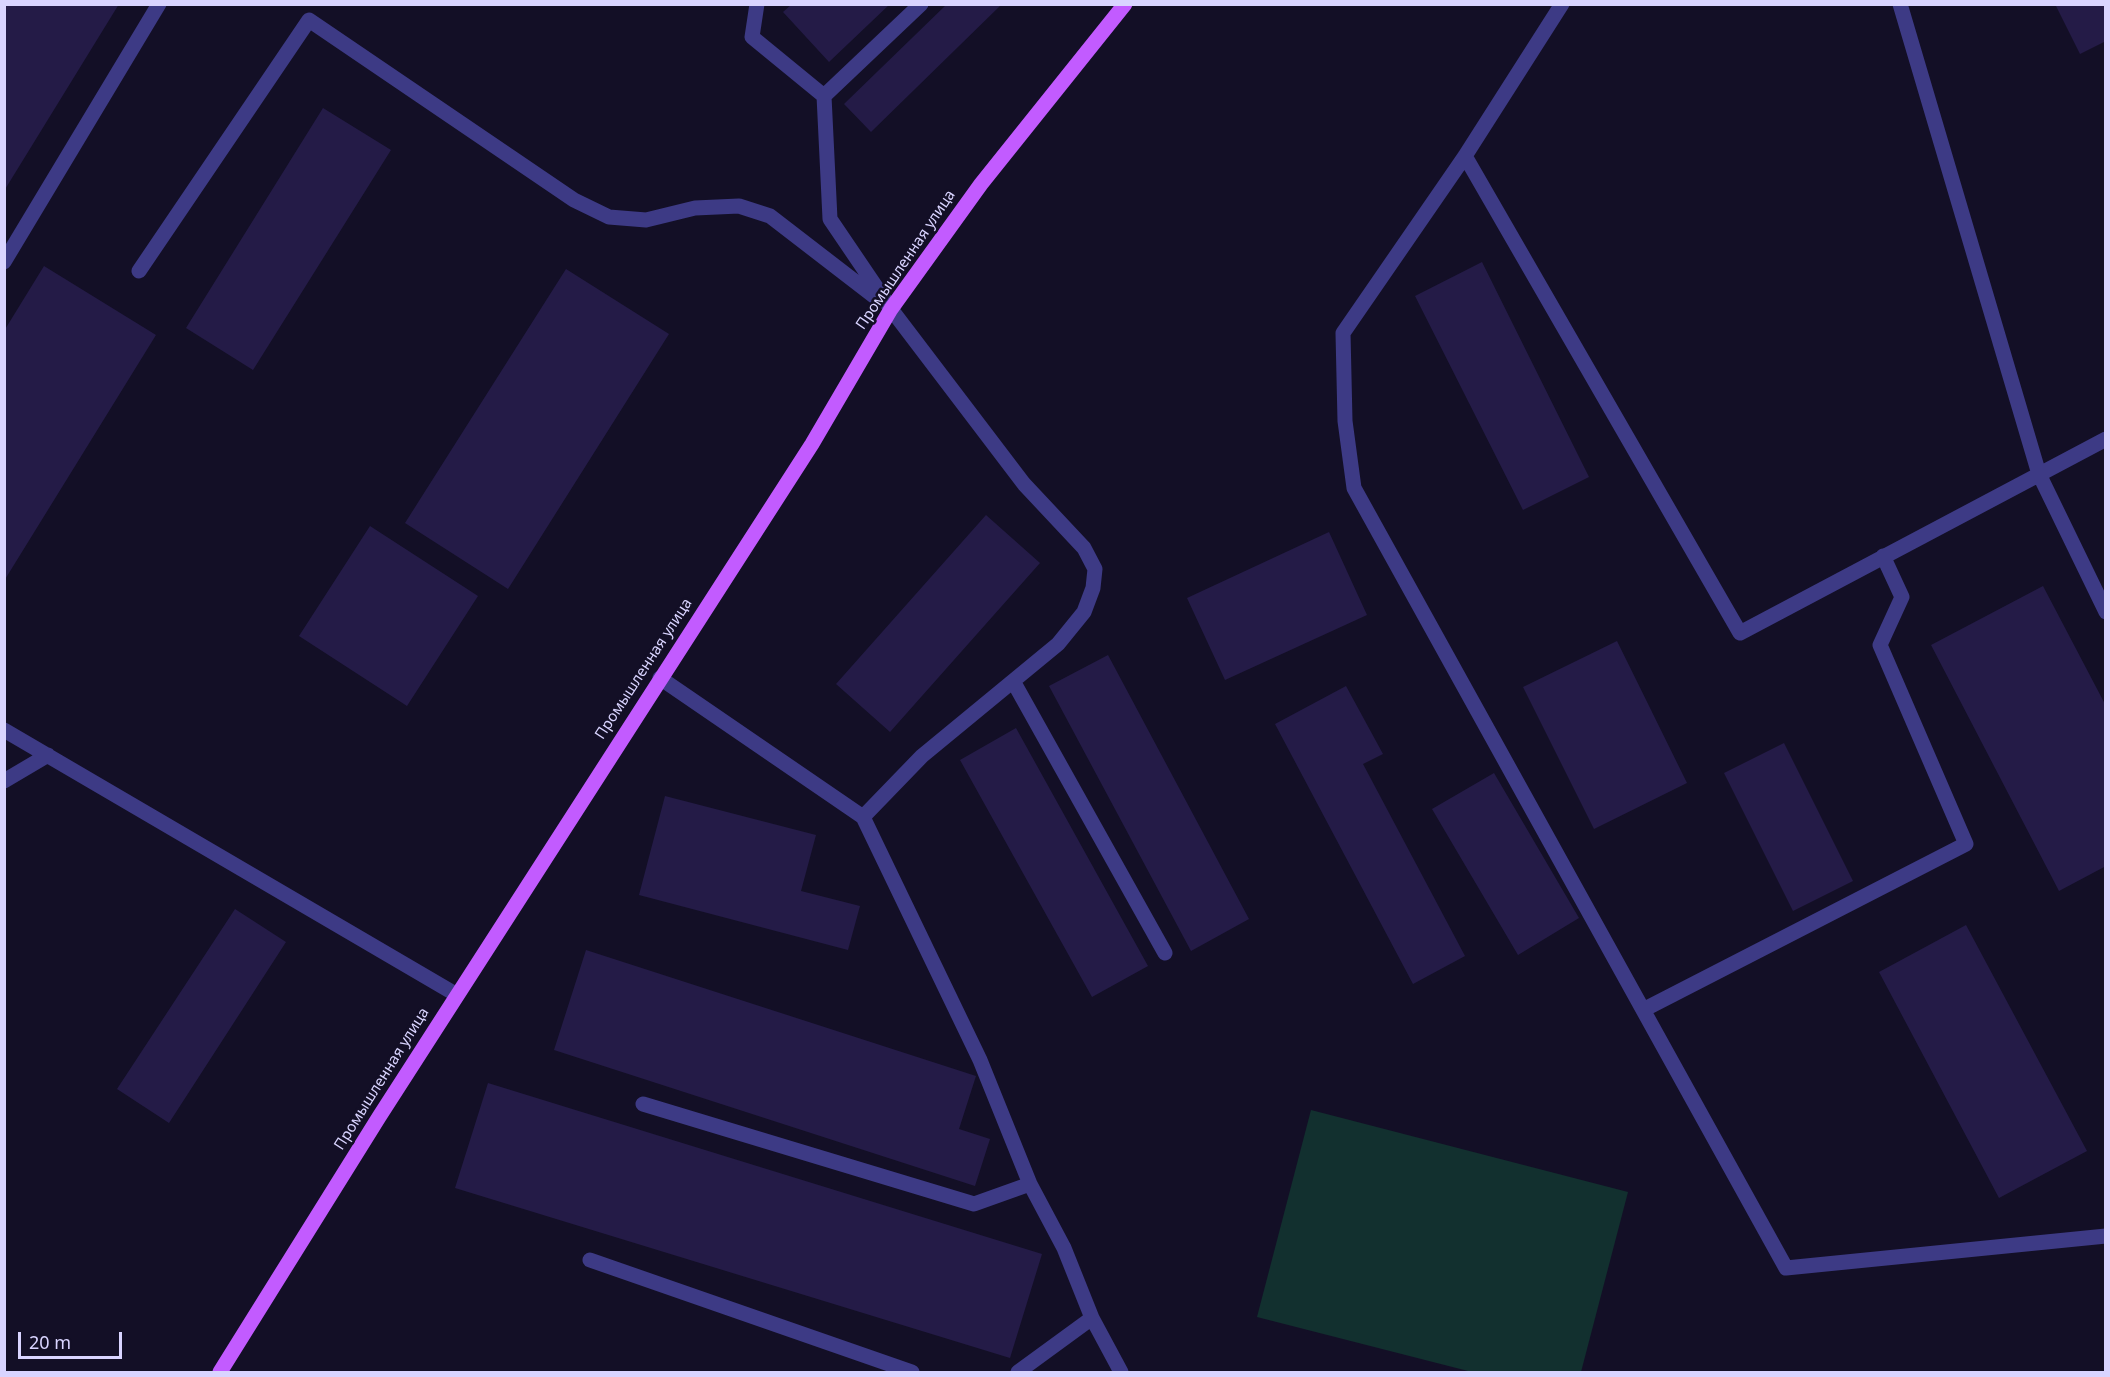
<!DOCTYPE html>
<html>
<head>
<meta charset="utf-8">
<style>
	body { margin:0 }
	#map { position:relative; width:2110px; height:1377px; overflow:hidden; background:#130f26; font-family:"Noto Sans",sans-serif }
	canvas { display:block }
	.frame { position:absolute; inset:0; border:6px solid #d9d4ff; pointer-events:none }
	.scale { position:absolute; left:18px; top:1332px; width:104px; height:27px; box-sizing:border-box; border:3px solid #d9d4ff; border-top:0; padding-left:8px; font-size:18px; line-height:21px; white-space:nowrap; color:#d9d4ff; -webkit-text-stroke:4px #130f26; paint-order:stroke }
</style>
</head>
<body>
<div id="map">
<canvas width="2110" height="1377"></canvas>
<div class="frame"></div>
<div class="scale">20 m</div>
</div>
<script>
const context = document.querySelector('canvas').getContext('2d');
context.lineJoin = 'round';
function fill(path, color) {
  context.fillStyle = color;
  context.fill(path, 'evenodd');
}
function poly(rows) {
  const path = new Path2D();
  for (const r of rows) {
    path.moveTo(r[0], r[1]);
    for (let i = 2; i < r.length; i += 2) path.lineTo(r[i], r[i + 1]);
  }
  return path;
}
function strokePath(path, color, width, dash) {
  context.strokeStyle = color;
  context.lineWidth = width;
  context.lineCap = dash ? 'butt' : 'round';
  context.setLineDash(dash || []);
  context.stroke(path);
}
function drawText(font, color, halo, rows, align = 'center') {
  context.font = font + ' "Noto Sans",sans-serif';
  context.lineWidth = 5;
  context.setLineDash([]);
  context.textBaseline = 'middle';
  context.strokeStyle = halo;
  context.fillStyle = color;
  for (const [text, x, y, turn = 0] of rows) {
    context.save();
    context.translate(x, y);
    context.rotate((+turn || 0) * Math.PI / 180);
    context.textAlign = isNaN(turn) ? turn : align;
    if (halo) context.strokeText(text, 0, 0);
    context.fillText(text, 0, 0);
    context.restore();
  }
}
fill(poly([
	[1311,1110,1628,1192,1581,1372,1472,1372,1257,1317]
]), '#12302f');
fill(poly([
	[4,4,119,4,4,191],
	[792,4,890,4,829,62,783,12],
	[947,4,1002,4,871,132,844,104],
	[2055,4,2106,4,2106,41,2080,54],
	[323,108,391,150,253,370,186,328],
	[1482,262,1589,477,1523,510,1415,296],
	[44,266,156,335,4,581,4,331],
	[566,269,669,334,508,589,405,523],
	[986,515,1040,563,890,732,836,684],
	[370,526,478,596,407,706,299,636],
	[1329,532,1367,615,1225,680,1187,598],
	[2043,586,2106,706,2106,866,2059,891,1931,645],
	[1617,641,1687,783,1594,829,1523,687],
	[1108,655,1249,919,1191,951,1049,686],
	[1346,686,1383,754,1363,764,1465,956,1413,984,1275,724],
	[1016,728,1148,966,1092,997,960,760],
	[1784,743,1853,881,1793,911,1724,773],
	[1494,773,1579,918,1518,955,1432,809],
	[665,796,816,835,801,891,860,906,848,950,639,895],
	[235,909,286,942,169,1123,117,1089],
	[1966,925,2087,1151,1999,1198,1879,972],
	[586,950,976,1076,959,1129,990,1139,975,1186,554,1050],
	[488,1083,1042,1254,1010,1358,455,1188]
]), '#241b47');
strokePath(poly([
	[757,4,752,37,824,96],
	[1562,4,1465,156,1343,333,1345,421,1354,488,1786,1268,2106,1236],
	[1900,4,2039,474,2106,612],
	[1465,156,1740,633,2106,439],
	[4,262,159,4],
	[139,271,309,20,574,200,609,217,646,220,695,208,739,206,770,216,879,300],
	[660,678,863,817,980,1060,1030,1184,1064,1248,1092,1318,1121,1372],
	[1013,681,1165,953],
	[4,730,457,995],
	[4,781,48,755],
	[863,817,922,756,1058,644,1084,612,1093,588,1095,569,1084,548,1024,484,891,309,830,219,824,96,921,4],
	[1643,1010,1966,844,1880,645,1902,597,1883,556],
	[643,1104,974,1204,1030,1184],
	[590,1260,912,1372],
	[1018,1372,1092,1318]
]), '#3d3a85', 15);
strokePath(poly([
	[220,1372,379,1117,812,444,891,309,981,184,1125,4]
]), '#c25bff', 15);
drawText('15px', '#d9d4ff', '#130f26', [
	["Промышленная улица",906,260,-56],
	["Промышленная улица",644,669,-57],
	["Промышленная улица",382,1079,-58]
]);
</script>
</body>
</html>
